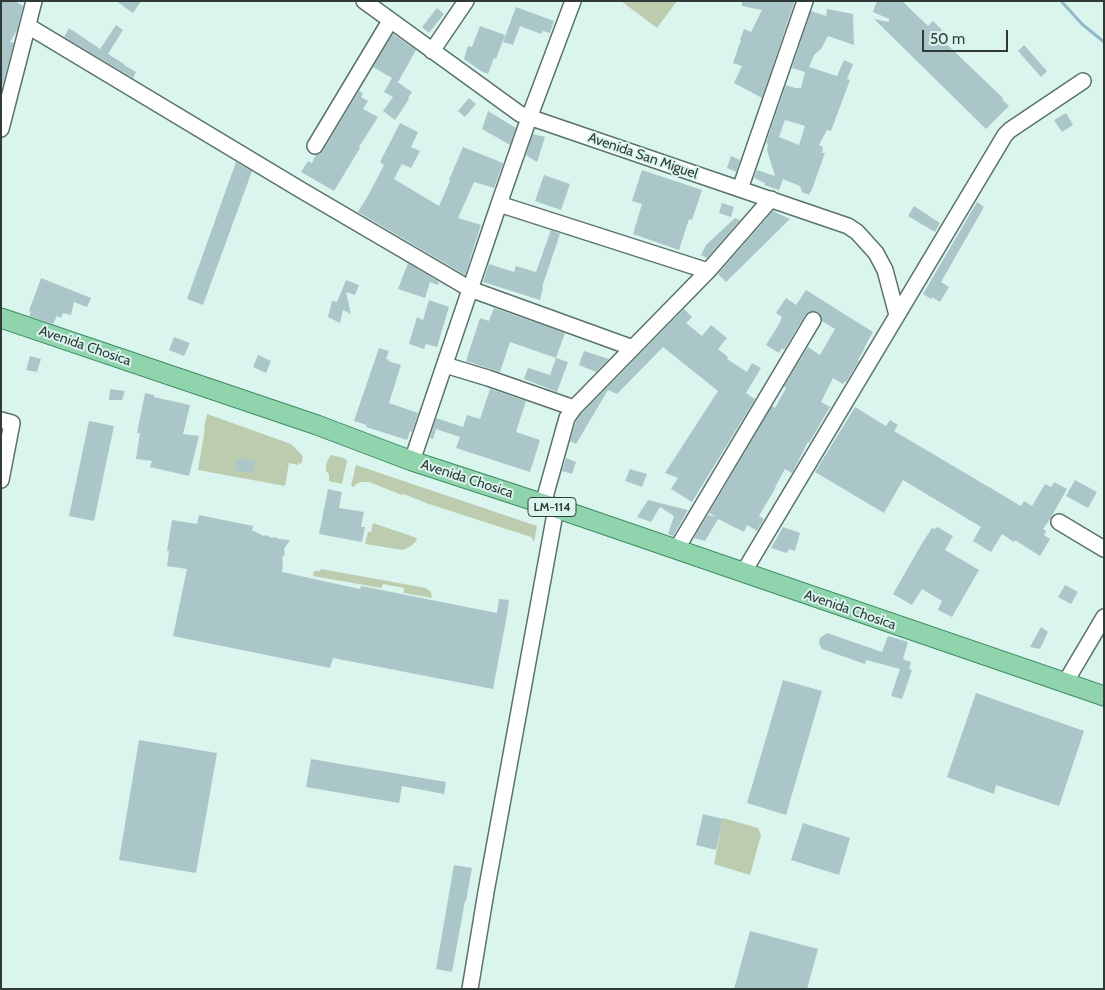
<!DOCTYPE html>
<html>
<head>
<meta charset="utf-8">
<style>
	body { margin:0 }
	#map { position:relative; width:1105px; height:990px; overflow:hidden; background:#daf5ee; font-family:Cabin,sans-serif }
	canvas { display:block }
	.frame { position:absolute; inset:0; border:2px solid #303a38; pointer-events:none }
	.scale { position:absolute; left:922px; top:30px; width:86px; height:22px; box-sizing:border-box; border:2px solid #303a38; border-top:0; padding-left:6px; font-size:15px; line-height:18px; white-space:nowrap; color:#303a38; -webkit-text-stroke:4px #daf5ee; paint-order:stroke }
</style>
</head>
<body>
<div id="map">
<canvas width="1105" height="990"></canvas>
<div class="frame"></div>
<div class="scale">50 m</div>
</div>
<script>
const context = document.querySelector('canvas').getContext('2d');
context.lineJoin = 'round';
function fill(path, color) {
  context.fillStyle = color;
  context.fill(path, 'evenodd');
}
function poly(rows) {
  const path = new Path2D();
  for (const r of rows) {
    path.moveTo(r[0], r[1]);
    for (let i = 2; i < r.length; i += 2) path.lineTo(r[i], r[i + 1]);
  }
  return path;
}
function strokePath(path, color, width, dash) {
  context.strokeStyle = color;
  context.lineWidth = width;
  context.lineCap = dash ? 'butt' : 'round';
  context.setLineDash(dash || []);
  context.stroke(path);
}
function drawText(font, color, halo, rows, align = 'center') {
  context.font = font + ' Cabin,sans-serif';
  context.lineWidth = 4;
  context.setLineDash([]);
  context.textBaseline = 'middle';
  context.strokeStyle = halo;
  context.fillStyle = color;
  for (const [text, x, y, turn = 0] of rows) {
    context.save();
    context.translate(x, y);
    context.rotate((+turn || 0) * Math.PI / 180);
    context.textAlign = isNaN(turn) ? turn : align;
    if (halo) context.strokeText(text, 0, 0);
    context.fillText(text, 0, 0);
    context.restore();
  }
}
fill(poly([
	[621,1,677,1,657,28],
	[207,414,291,444,303,456,301,464,298,463,298,465,289,463,285,486,198,470,205,428,204,427],
	[331,455,344,458,347,461,342,484,329,481,329,474,326,471,326,465,328,459],
	[356,465,537,526,534,542,531,537,426,503,404,494,402,495,369,482,361,482,356,484,354,487,351,486],
	[373,523,417,538,416,541,411,546,403,550,365,544,368,532,371,532],
	[321,569,426,588,431,592,432,598,404,593,404,588,383,584,381,588,313,576,314,571,320,571],
	[723,818,758,828,761,835,750,875,714,864]
]), '#bdccaf');
strokePath(poly([
	[1061,1,1082,24,1104,42]
]), '#91b7c8', 3);
fill(poly([
	[1,1,15,1,23,6,17,30,10,42,14,43,1,90],
	[116,1,141,1,133,13],
	[742,1,791,1,794,3,762,98,734,83,742,66,733,63,741,40,740,40,744,29,751,32,762,10,742,6],
	[877,1,902,1,928,26,933,21,942,30,937,35,1003,98,1002,99,1009,106,986,129,874,19,889,22,889,19,873,12],
	[516,7,554,21,550,33,543,31,541,34,520,26,513,45,503,42],
	[437,8,444,14,429,33,422,27],
	[827,9,853,14,854,45,828,36,821,49,814,55,809,67,837,76,844,60,853,64,847,79,850,80,831,131,827,130,819,145,823,147,822,153,825,153,811,192,810,192,809,195,802,192,800,186,783,179,779,190,764,185,765,183,754,178,757,170,775,176,767,150,768,144,766,143,786,85,795,88,801,88,805,72,792,68,811,11,826,16],
	[785,120,805,126,799,145,779,137],
	[116,25,123,30,108,54,124,64,124,65,136,72,133,78,64,37,69,28,100,49],
	[480,26,505,35,496,59,494,58,488,74,481,71,464,59,468,46,472,47],
	[393,34,416,50,398,82,396,81,412,92,408,98,409,99,395,120,383,111,393,97,384,92,392,78,373,67],
	[1024,45,1047,71,1041,77,1018,51],
	[359,91,363,93,361,97,368,101,363,109,378,117,359,147,360,148,334,191,301,172,308,161,312,163,316,155,320,154,323,151],
	[469,98,476,104,465,117,458,111],
	[488,111,516,128,510,145,482,129],
	[1066,113,1073,125,1062,132,1054,120],
	[400,123,418,132,411,147,420,151,411,168,402,164,394,179,439,206,450,181,449,180,463,147,503,163,494,188,474,182,458,218,481,225,465,275,358,212,369,194,384,165,380,162],
	[533,134,545,137,537,162,526,155],
	[731,156,740,160,736,172,727,168],
	[236,162,252,171,203,305,187,299],
	[642,170,702,190,692,220,689,219,679,250,633,234,642,204,632,201],
	[544,175,570,184,561,210,535,201],
	[977,202,984,207,941,282,949,287,940,302,932,297,931,299,923,294],
	[722,203,734,207,731,217,719,213],
	[914,206,940,223,935,232,908,216],
	[773,211,790,219,726,282,718,274],
	[735,218,740,220,707,258,701,255,706,245],
	[551,230,560,234,542,287,543,287,540,300,483,282,489,264,514,272,516,266,536,272],
	[408,263,439,282,438,285,430,282,425,298,398,289],
	[41,278,91,298,87,307,74,302,71,315,63,313,61,318,57,316,53,324,29,316,31,312,29,311],
	[346,280,359,285,355,295,346,292,351,314,343,310,340,323,328,317,332,301,337,302],
	[806,290,873,332,864,348,865,348,858,360,859,361,846,382,845,381,843,384,833,378,821,402,830,407,809,443,808,442,792,473,785,469,775,487,776,487,759,516,764,519,757,531,747,525,744,532,718,519,705,541,694,538,708,515,716,517,709,513,772,406,775,408,786,388,784,386,808,347,820,355,835,329,822,321,821,316,818,312,813,311,808,312,805,315,784,350,782,348,779,353,766,345,781,321,780,321,782,317,776,313,786,298,796,305],
	[429,300,449,307,437,347,426,344,424,349,409,344,417,317,423,320],
	[494,308,565,333,556,358,510,342,500,372,466,361,480,318,489,321],
	[684,309,692,317,686,323,702,336,711,325,727,338,718,349,728,357,727,359,747,372,752,363,761,368,746,393,755,399,692,502,671,489,678,478,665,473,718,391,663,347,617,394,608,390,576,444,570,441,576,422,581,414],
	[174,337,190,343,184,356,169,350],
	[379,348,389,351,386,359,388,359,388,361,401,365,389,403,418,413,412,432,410,431,407,440,366,427,367,425,354,421],
	[584,351,609,359,596,372,579,365],
	[258,355,271,361,266,373,253,367],
	[30,356,41,359,37,372,26,370],
	[556,358,568,362,557,392,524,379,528,368,550,375],
	[110,389,125,391,122,400,109,400],
	[490,389,526,401,516,432,540,440,530,472,456,448,460,437,436,429,433,439,430,438,436,418,463,427,467,415,480,419],
	[145,393,154,395,154,397,190,405,183,434,199,436,189,476,150,467,152,461,136,459,140,433,137,433],
	[855,407,886,426,890,420,898,425,894,431,1021,506,1024,501,1032,506,1045,484,1051,487,1054,482,1067,489,1050,519,1043,529,1046,531,1044,535,1050,539,1040,556,1015,540,1014,542,1002,534,991,552,973,541,981,527,903,480,884,513,815,472],
	[89,421,114,426,94,521,69,516],
	[237,458,255,461,253,473,235,470],
	[566,458,576,462,572,474,562,471],
	[630,469,647,474,642,487,625,481],
	[1075,480,1097,492,1088,508,1066,496],
	[328,489,342,492,339,508,364,512,361,527,365,527,362,542,319,534],
	[648,500,688,510,673,536,668,534,674,516,660,507,651,522,637,517],
	[199,515,253,526,252,530,264,536,266,535,272,538,275,537,279,539,290,540,284,549,285,554,282,558,283,562,282,572,360,589,361,586,497,613,499,599,509,600,507,615,493,689,333,658,330,668,173,636,187,569,167,566,169,551,167,551,172,520,197,524],
	[783,527,800,533,795,551,789,549,787,553,771,548],
	[937,527,953,536,945,550,979,570,952,617,938,610,942,601,922,589,912,605,893,594,921,545,932,528,935,529],
	[1065,585,1078,592,1071,604,1058,597],
	[1041,627,1048,632,1040,649,1030,647],
	[827,633,882,652,888,636,908,642,903,659,911,662,909,669,912,670,902,699,891,696,900,669,866,660,865,664,822,649,819,644,820,638],
	[783,680,822,691,786,815,747,803],
	[976,693,1084,731,1059,806,996,785,994,794,947,777],
	[139,740,217,753,196,873,119,860],
	[311,759,446,782,444,794,402,786,399,803,306,787],
	[703,814,723,819,716,850,696,845],
	[803,823,850,838,839,875,791,860],
	[454,865,472,868,466,901,465,901,452,972,436,969],
	[750,931,818,949,807,989,734,989]
]), '#abc6c8');
const minor = poly([
	[364,1,520,114,848,226,857,232,876,253,885,270,897,315],
	[28,26,301,190,470,289,633,348],
	[432,51,466,1],
	[1,129,34,1],
	[315,146,390,21],
	[740,189,805,1],
	[499,204,708,271],
	[445,365,488,378,574,408],
	[1,420,12,423,1,480],
	[412,461,499,204,529,118,573,1],
	[543,504,567,418,574,408,708,271,771,199],
	[1059,522,1104,549],
	[676,550,813,320],
	[743,573,1005,135,1010,130,1083,81],
	[1065,683,1104,617],
	[470,989,486,892,556,508]
]);
const major = poly([
	[1,318,317,425,412,461,556,508,1104,696]
]);
strokePath(minor, '#5a726c', 18);
strokePath(major, '#3d8b60', 21);
strokePath(minor, '#fff', 15);
strokePath(major, '#8fd4ac', 19);
for (const [x, y, w] of [
	[552,507,48]
]) {
  const box = new Path2D();
  box.roundRect(x - w / 2, y - 9.5, w, 19, 4);
  context.fillStyle = '#daf5ee';
  context.fill(box);
  strokePath(box, '#303a38', 1);
}
drawText('bold 12px', '#303a38', null, [
	["LM-114",552,507]
]);
drawText('14px', '#303a38', '#daf5ee', [
	["Avenida San Miguel",643,156,19],
	["Avenida Chosica",85,346,19],
	["Avenida Chosica",467,479,18],
	["Avenida Chosica",850,610,19]
]);
</script>
</body>
</html>
